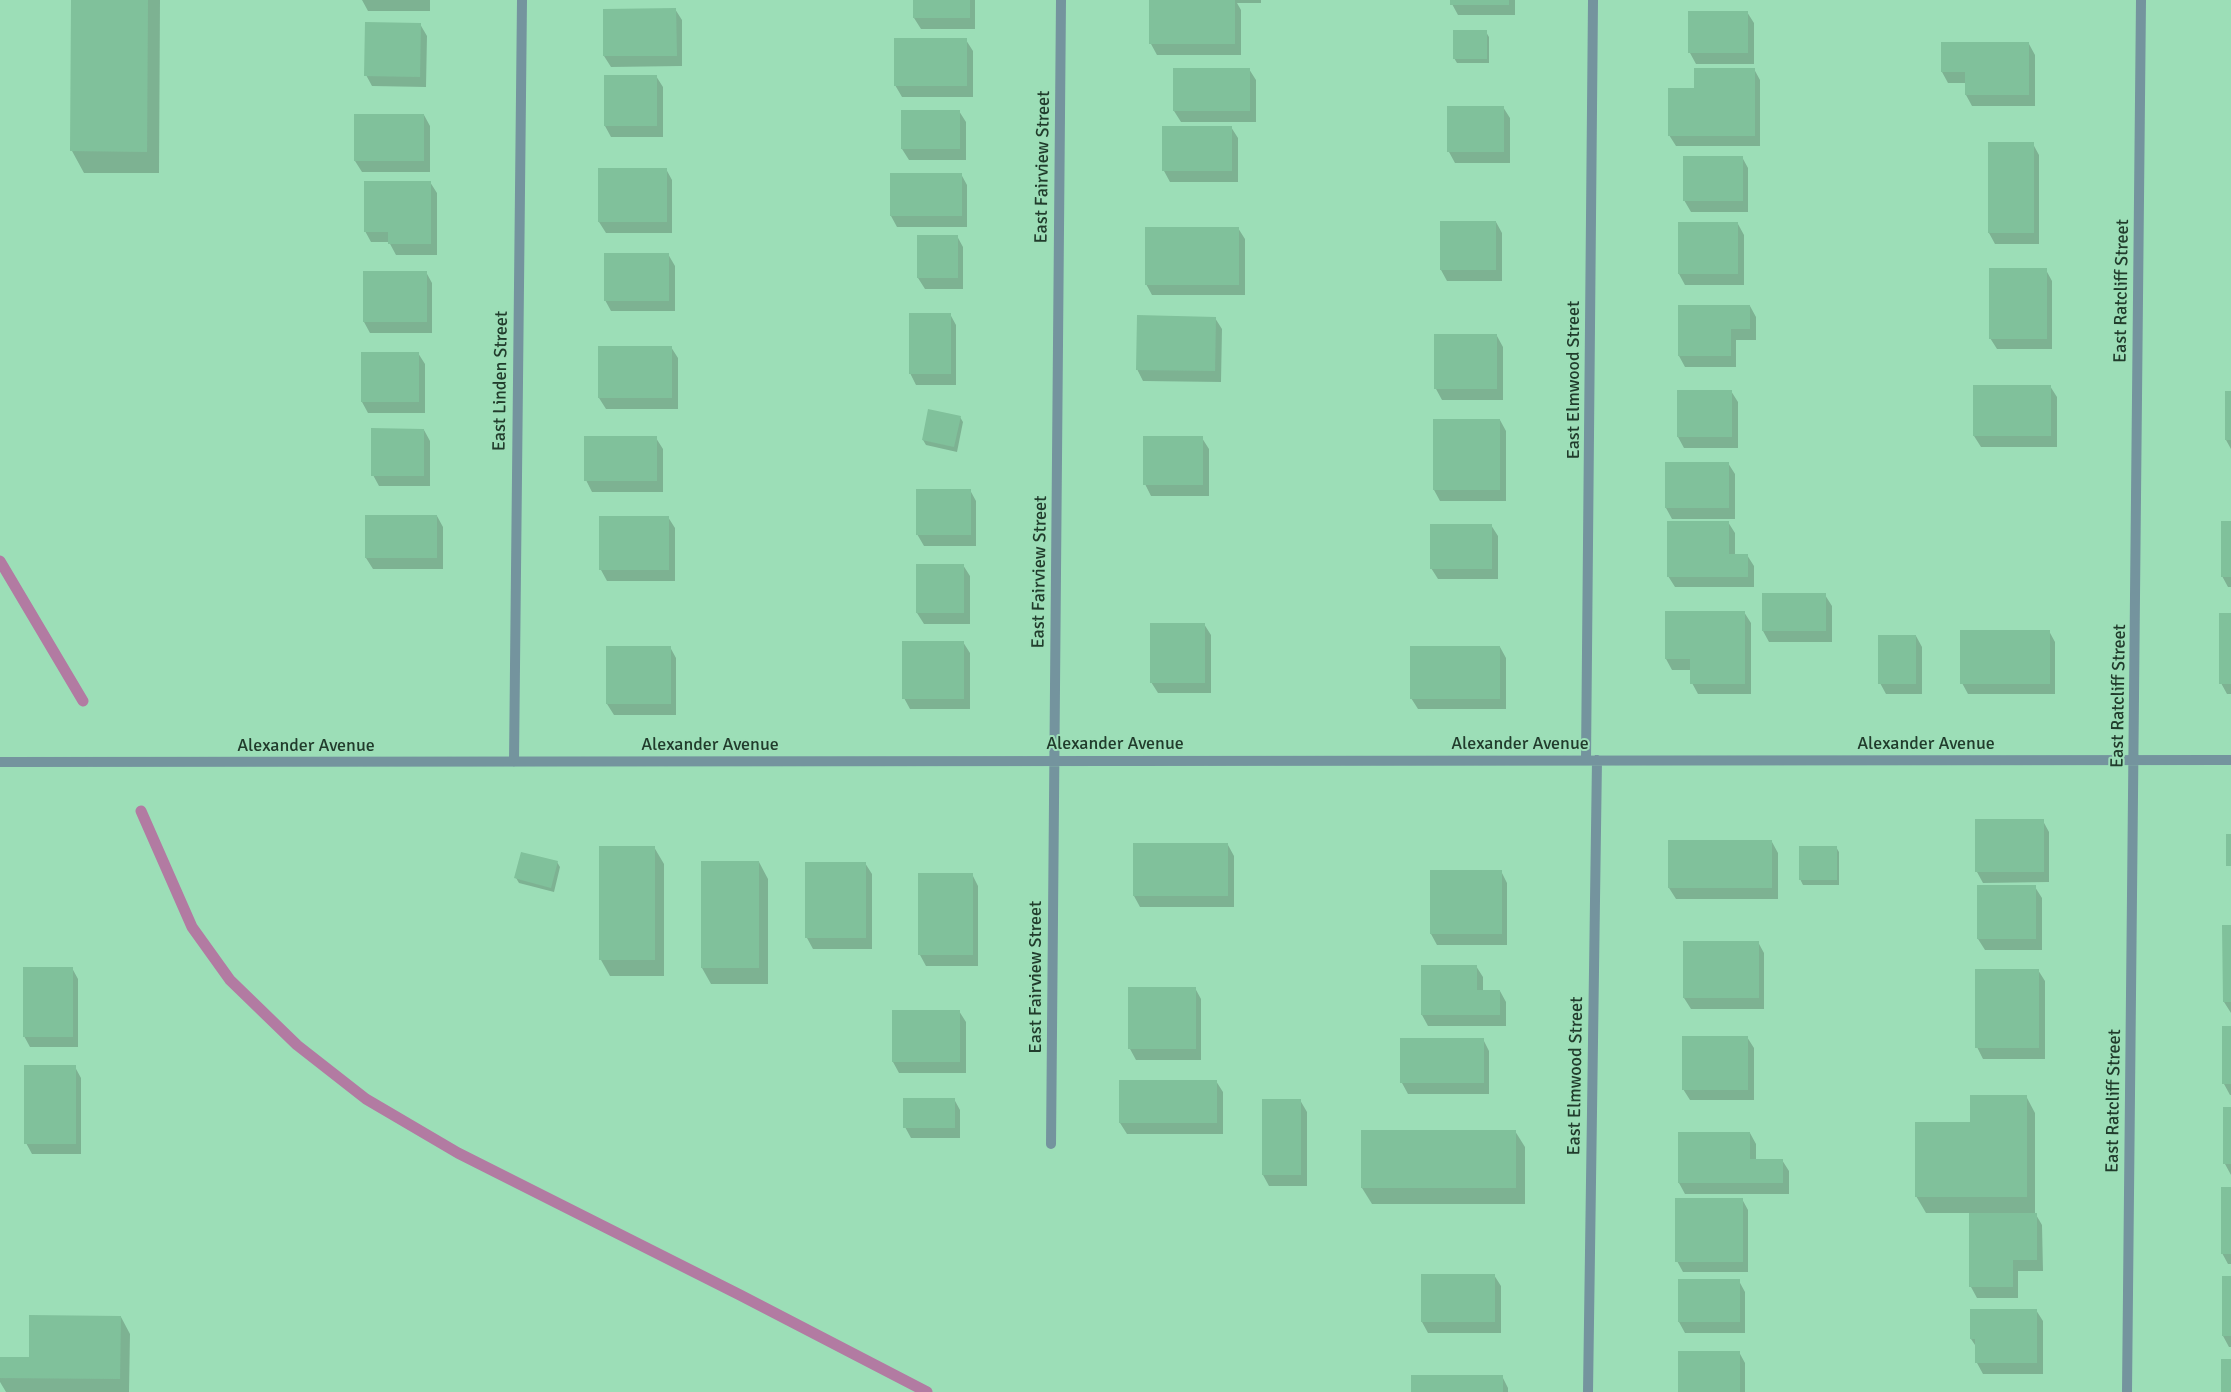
<!DOCTYPE html>
<html>
<head>
<meta charset="utf-8">
<style>
	body { margin:0 }
	canvas { display:block; background:#9cdeb7 }
</style>
</head>
<body>
<canvas width="2231" height="1392"></canvas>
<script>
const context = document.querySelector('canvas').getContext('2d');
context.lineJoin = 'round';
function fill(path, color) {
  context.fillStyle = color;
  context.fill(path, 'evenodd');
}
function poly(rows) {
  const path = new Path2D();
  for (const r of rows) {
    path.moveTo(r[0], r[1]);
    for (let i = 2; i < r.length; i += 2) path.lineTo(r[i], r[i + 1]);
  }
  return path;
}
function strokePath(path, color, width, dash) {
  context.strokeStyle = color;
  context.lineWidth = width;
  context.lineCap = dash ? 'butt' : 'round';
  context.setLineDash(dash || []);
  context.stroke(path);
}
function drawText(font, color, halo, rows, align = 'center') {
  context.font = font + ' Signika,sans-serif';
  context.lineWidth = 4;
  context.setLineDash([]);
  context.textBaseline = 'middle';
  context.strokeStyle = halo;
  context.fillStyle = color;
  for (const [text, x, y, turn = 0] of rows) {
    context.save();
    context.translate(x, y);
    context.rotate((+turn || 0) * Math.PI / 180);
    context.textAlign = isNaN(turn) ? turn : align;
    if (halo) context.strokeText(text, 0, 0);
    context.fillText(text, 0, 0);
    context.restore();
  }
}
fill(poly([
	[73,0,160,0,159,173,84,173,72,151],
	[362,0,430,0,430,11,368,11],
	[914,0,975,0,975,29,921,29,914,18],
	[1151,0,1261,0,1261,3,1237,3,1241,10,1241,55,1157,55,1151,44],
	[1452,0,1515,0,1515,15,1458,15,1452,4],
	[675,9,682,20,682,66,611,67,604,56],
	[1747,12,1754,23,1754,64,1696,64,1690,53],
	[420,24,427,36,426,87,372,86,366,75],
	[1486,32,1489,37,1489,63,1457,63,1454,58],
	[966,40,973,51,973,97,902,97,895,85],
	[2029,44,2035,55,2035,106,1972,106,1966,95,1966,83,1948,83,1942,72],
	[1174,69,1249,69,1256,80,1256,122,1181,122,1174,111],
	[1754,69,1760,80,1760,146,1676,146,1669,135,1695,90],
	[656,76,663,87,663,137,611,137,605,126],
	[1503,107,1510,118,1510,163,1455,163,1449,152],
	[959,111,966,122,966,160,909,160,902,149],
	[355,115,424,115,430,126,430,172,362,172,355,161],
	[1231,127,1238,138,1238,182,1170,182,1164,171],
	[2033,144,2039,155,2039,244,1995,244,1989,233],
	[1742,157,1748,168,1748,212,1691,212,1684,200],
	[599,169,666,169,672,180,672,233,606,233,599,222],
	[961,174,967,185,967,227,897,227,891,216],
	[430,182,437,193,437,255,396,255,389,242,371,242,365,231],
	[1496,222,1502,233,1502,281,1447,281,1441,270],
	[1738,224,1744,235,1744,285,1685,285,1679,274],
	[1238,228,1245,239,1245,295,1152,295,1146,284],
	[957,236,963,247,963,289,925,289,918,278],
	[668,254,675,266,675,311,611,311,605,300],
	[2046,270,2052,281,2052,349,1997,349,1990,338],
	[364,272,426,272,432,283,432,333,370,333,364,322],
	[1750,306,1756,317,1756,340,1736,340,1736,367,1685,367,1679,356],
	[950,314,956,325,956,385,916,385,910,373],
	[1215,318,1222,329,1221,382,1143,381,1137,369],
	[1497,336,1503,347,1503,400,1442,400,1436,389],
	[671,347,678,358,678,409,606,409,599,398],
	[418,353,425,364,425,413,368,413,362,402],
	[1974,386,2050,386,2057,397,2057,447,1981,447,1974,436],
	[1678,391,1731,391,1738,402,1738,448,1684,448,1678,437],
	[2226,393,2231,393,2231,449,2226,440],
	[960,417,963,422,957,452,926,445,923,440],
	[1434,420,1500,420,1506,431,1506,501,1440,501,1434,490],
	[424,430,430,441,430,486,379,486,373,475],
	[656,438,663,449,663,492,592,492,586,480],
	[1202,438,1209,449,1209,496,1151,496,1145,484],
	[1728,463,1735,474,1735,519,1672,519,1666,508],
	[970,490,976,501,976,546,924,546,917,534],
	[437,516,443,527,443,569,373,569,366,558],
	[668,517,675,528,675,581,607,581,601,570],
	[1728,522,1735,533,1735,555,1747,555,1754,566,1754,587,1675,587,1668,576],
	[2231,522,2231,587,2228,587,2222,576],
	[1491,525,1498,536,1498,579,1438,579,1431,568],
	[917,565,963,565,970,576,970,624,924,624,917,613],
	[1825,595,1832,606,1832,642,1769,642,1763,631],
	[1666,612,1744,612,1751,623,1751,694,1698,694,1692,683,1692,670,1672,670,1666,659],
	[2231,615,2231,694,2227,694,2221,683],
	[1204,624,1211,635,1211,693,1158,693,1151,682],
	[2049,631,2055,642,2055,694,1968,694,1962,683],
	[1916,636,1922,647,1922,694,1886,694,1880,683],
	[963,642,970,653,970,709,910,709,904,698],
	[670,647,676,658,676,715,614,715,607,704],
	[1500,647,1506,658,1506,709,1418,709,1411,698],
	[2043,821,2049,832,2049,882,1983,883,1977,872],
	[1772,842,1778,853,1778,899,1676,899,1669,888],
	[1228,845,1234,856,1234,907,1140,907,1134,896],
	[654,847,664,864,664,976,610,976,601,960],
	[1836,847,1839,852,1839,885,1803,885,1800,879],
	[557,862,560,867,554,892,519,883,516,878],
	[759,862,768,879,768,984,711,984,702,968],
	[865,863,872,874,872,949,813,949,807,938],
	[1501,871,1507,883,1507,945,1437,945,1431,934],
	[920,874,972,874,978,886,978,966,926,966,920,955],
	[2035,887,2042,898,2042,950,1985,950,1978,939],
	[2224,926,2231,926,2231,1013,2224,1002],
	[1758,942,1764,953,1764,1009,1691,1009,1684,998],
	[1476,966,1483,977,1483,991,1500,991,1506,1002,1506,1026,1428,1026,1422,1015],
	[72,968,78,979,78,1047,30,1047,24,1036],
	[2038,970,2045,981,2045,1059,1983,1059,1977,1047],
	[1195,988,1201,999,1201,1060,1136,1060,1130,1049],
	[893,1011,959,1011,966,1022,966,1073,899,1073,893,1062],
	[2231,1027,2231,1095,2230,1095,2224,1084],
	[1747,1037,1754,1048,1754,1100,1690,1100,1683,1089],
	[1483,1039,1489,1051,1489,1094,1408,1094,1402,1083],
	[75,1067,81,1078,81,1154,32,1154,26,1143],
	[1120,1081,1216,1081,1223,1092,1223,1134,1127,1134,1120,1123],
	[2026,1096,2035,1113,2035,1213,2042,1225,2043,1271,2018,1271,2018,1298,1977,1298,1971,1287,1970,1213,1926,1213,1916,1196,1971,1123],
	[954,1099,960,1110,960,1138,911,1138,905,1127],
	[1263,1100,1300,1100,1307,1112,1307,1186,1269,1186,1263,1175],
	[2231,1109,2231,1175,2225,1164],
	[1515,1131,1525,1147,1525,1204,1372,1204,1362,1188],
	[1750,1133,1756,1144,1756,1160,1782,1160,1789,1171,1789,1194,1685,1194,1679,1183],
	[2231,1188,2231,1264,2228,1264,2222,1253],
	[1742,1199,1748,1210,1748,1272,1683,1272,1677,1261],
	[1494,1275,1501,1286,1501,1333,1428,1333,1422,1322],
	[2231,1278,2231,1347,2229,1347,2223,1336],
	[1739,1281,1745,1292,1745,1333,1685,1333,1679,1322],
	[2036,1310,2043,1321,2043,1374,1983,1374,1977,1363,1977,1348,1971,1339],
	[121,1317,130,1334,129,1392,6,1392,0,1382,0,1358,30,1358],
	[1739,1352,1745,1363,1745,1392,1679,1392],
	[1502,1376,1508,1388,1508,1392,1412,1392]
]), '#0003');
strokePath(poly([
	[0,561,83,701],
	[141,811,192,927,230,980,297,1045,366,1099,458,1153,740,1295,927,1392]
]), '#b27ba2', 11);
fill(poly([
	[71,0,148,0,147,152,70,151],
	[913,0,970,0,970,18,913,18],
	[1149,0,1235,0,1235,44,1149,44],
	[1450,0,1509,0,1509,5,1450,5],
	[676,8,677,56,603,56,603,9],
	[1688,11,1748,11,1748,53,1688,53],
	[365,22,421,23,420,77,364,76],
	[1453,30,1487,30,1487,59,1453,59],
	[894,38,967,38,967,86,894,86],
	[1941,42,2029,42,2029,95,1965,95,1965,72,1941,72],
	[1173,68,1250,68,1250,111,1173,111],
	[1694,68,1755,68,1755,136,1668,136,1668,88,1694,88],
	[604,75,657,75,657,126,604,126],
	[1447,106,1504,106,1504,152,1447,152],
	[901,110,960,110,960,149,901,149],
	[354,114,424,114,424,161,354,161],
	[1162,126,1232,126,1232,171,1162,171],
	[1988,142,2034,142,2034,233,1988,233],
	[1683,156,1743,156,1743,201,1683,201],
	[598,168,667,168,667,222,598,222],
	[890,173,962,173,962,216,890,216],
	[364,181,431,181,431,244,388,244,388,232,364,232],
	[1440,221,1496,221,1496,270,1440,270],
	[1678,222,1738,222,1738,274,1678,274],
	[1145,227,1239,227,1239,285,1145,285],
	[917,235,958,235,958,278,917,278],
	[604,253,669,253,669,301,604,301],
	[1989,268,2047,268,2047,339,1989,339],
	[363,271,427,271,427,322,363,322],
	[1678,305,1750,305,1750,329,1731,329,1731,356,1678,356],
	[909,313,951,313,951,374,909,374],
	[1137,315,1216,317,1215,371,1136,370],
	[1434,334,1497,334,1497,389,1434,389],
	[598,346,672,346,672,398,598,398],
	[361,352,419,352,419,402,361,402],
	[1973,385,2051,385,2051,436,1973,436],
	[1677,390,1732,390,1732,437,1677,437],
	[2225,391,2231,391,2231,440,2225,440],
	[928,409,961,416,954,447,922,440],
	[1433,419,1500,419,1500,490,1433,490],
	[371,428,424,429,424,476,371,476],
	[584,436,657,436,657,481,584,481],
	[1143,436,1203,436,1203,485,1143,485],
	[1665,462,1729,462,1729,508,1665,508],
	[916,489,971,489,971,535,916,535],
	[365,515,437,515,437,558,365,558],
	[599,516,669,516,669,570,599,570],
	[1667,521,1729,521,1729,554,1748,554,1748,577,1667,577],
	[2221,521,2231,521,2231,577,2221,577],
	[1430,524,1492,524,1492,569,1430,569],
	[916,564,964,564,964,613,916,613],
	[1762,593,1826,593,1826,631,1762,631],
	[1665,611,1745,611,1745,684,1690,684,1690,659,1665,659],
	[2219,613,2231,613,2231,684,2219,684],
	[1150,623,1205,623,1205,683,1150,683],
	[1960,630,2050,630,2050,684,1960,684],
	[1878,635,1916,635,1916,684,1878,684],
	[902,641,964,641,964,699,902,699],
	[606,646,671,646,671,704,606,704],
	[1410,646,1500,646,1500,699,1410,699],
	[1975,819,2044,819,2044,872,1975,872],
	[2226,834,2231,834,2231,866,2226,866],
	[1668,840,1772,840,1772,888,1668,888],
	[1133,843,1228,843,1228,896,1133,896],
	[599,846,655,846,655,960,599,960],
	[1799,846,1837,846,1837,880,1799,880],
	[521,852,558,861,551,888,514,878],
	[701,861,759,861,759,968,701,968],
	[805,862,866,862,866,938,805,938],
	[1430,870,1502,870,1502,934,1430,934],
	[918,873,973,873,973,955,918,955],
	[1977,885,2036,885,2036,939,1977,939],
	[2222,925,2231,925,2231,1002,2223,1002],
	[1683,941,1759,941,1759,998,1683,998],
	[1421,965,1477,965,1477,990,1500,990,1500,1015,1421,1015],
	[23,967,73,967,73,1037,23,1037],
	[1975,969,2039,969,2039,1048,1975,1048],
	[1128,987,1196,987,1196,1049,1128,1049],
	[892,1010,960,1010,960,1062,892,1062],
	[2222,1026,2231,1026,2231,1084,2222,1084],
	[1682,1036,1748,1036,1748,1090,1682,1090],
	[1400,1038,1484,1038,1484,1083,1400,1083],
	[24,1065,76,1065,76,1144,24,1144],
	[1119,1080,1217,1080,1217,1123,1119,1123],
	[1970,1095,2027,1095,2027,1197,1915,1197,1915,1122,1970,1122],
	[903,1098,955,1098,955,1128,903,1128],
	[1262,1099,1301,1099,1301,1175,1262,1175],
	[2223,1107,2231,1107,2231,1164,2223,1164],
	[1361,1130,1516,1130,1516,1188,1361,1188],
	[1678,1132,1750,1132,1750,1159,1783,1159,1783,1183,1678,1183],
	[2221,1187,2231,1187,2231,1254,2221,1254],
	[1675,1198,1743,1198,1743,1262,1675,1262],
	[1969,1213,2037,1213,2037,1260,2013,1260,2013,1287,1969,1287],
	[1421,1274,1495,1274,1495,1322,1421,1322],
	[2222,1276,2231,1276,2231,1336,2222,1336],
	[1678,1279,1740,1279,1740,1322,1678,1322],
	[1970,1309,2037,1309,2037,1363,1975,1363,1975,1339,1970,1339],
	[29,1315,121,1316,120,1379,0,1378,0,1357,29,1357],
	[1678,1351,1740,1351,1740,1392,1678,1392],
	[2221,1359,2231,1359,2231,1392,2221,1392],
	[1411,1375,1503,1375,1503,1392,1411,1392]
]), '#80c19b');
strokePath(poly([
	[1586,760,1593,0],
	[0,762,2231,760],
	[514,762,522,0],
	[1051,1144,1061,0],
	[1588,1392,1597,760],
	[2127,1392,2141,0]
]), '#74949e', 10);
drawText('18px', '#213c2c', '#9cdeb7', [
	["East Fairview Street",1043,167,-89],
	["East Ratcliff Street",2122,291,-89],
	["East Elmwood Street",1574,380,-90],
	["East Linden Street",501,381,-89],
	["East Fairview Street",1040,572,-89],
	["East Ratcliff Street",2119,696,-89],
	["Alexander Avenue",1115,744],
	["Alexander Avenue",1520,744],
	["Alexander Avenue",1926,744],
	["Alexander Avenue",710,745],
	["Alexander Avenue",306,746],
	["East Fairview Street",1036,977,-90],
	["East Elmwood Street",1576,1076,-89],
	["East Ratcliff Street",2114,1101,-89]
]);
</script>
</body>
</html>
